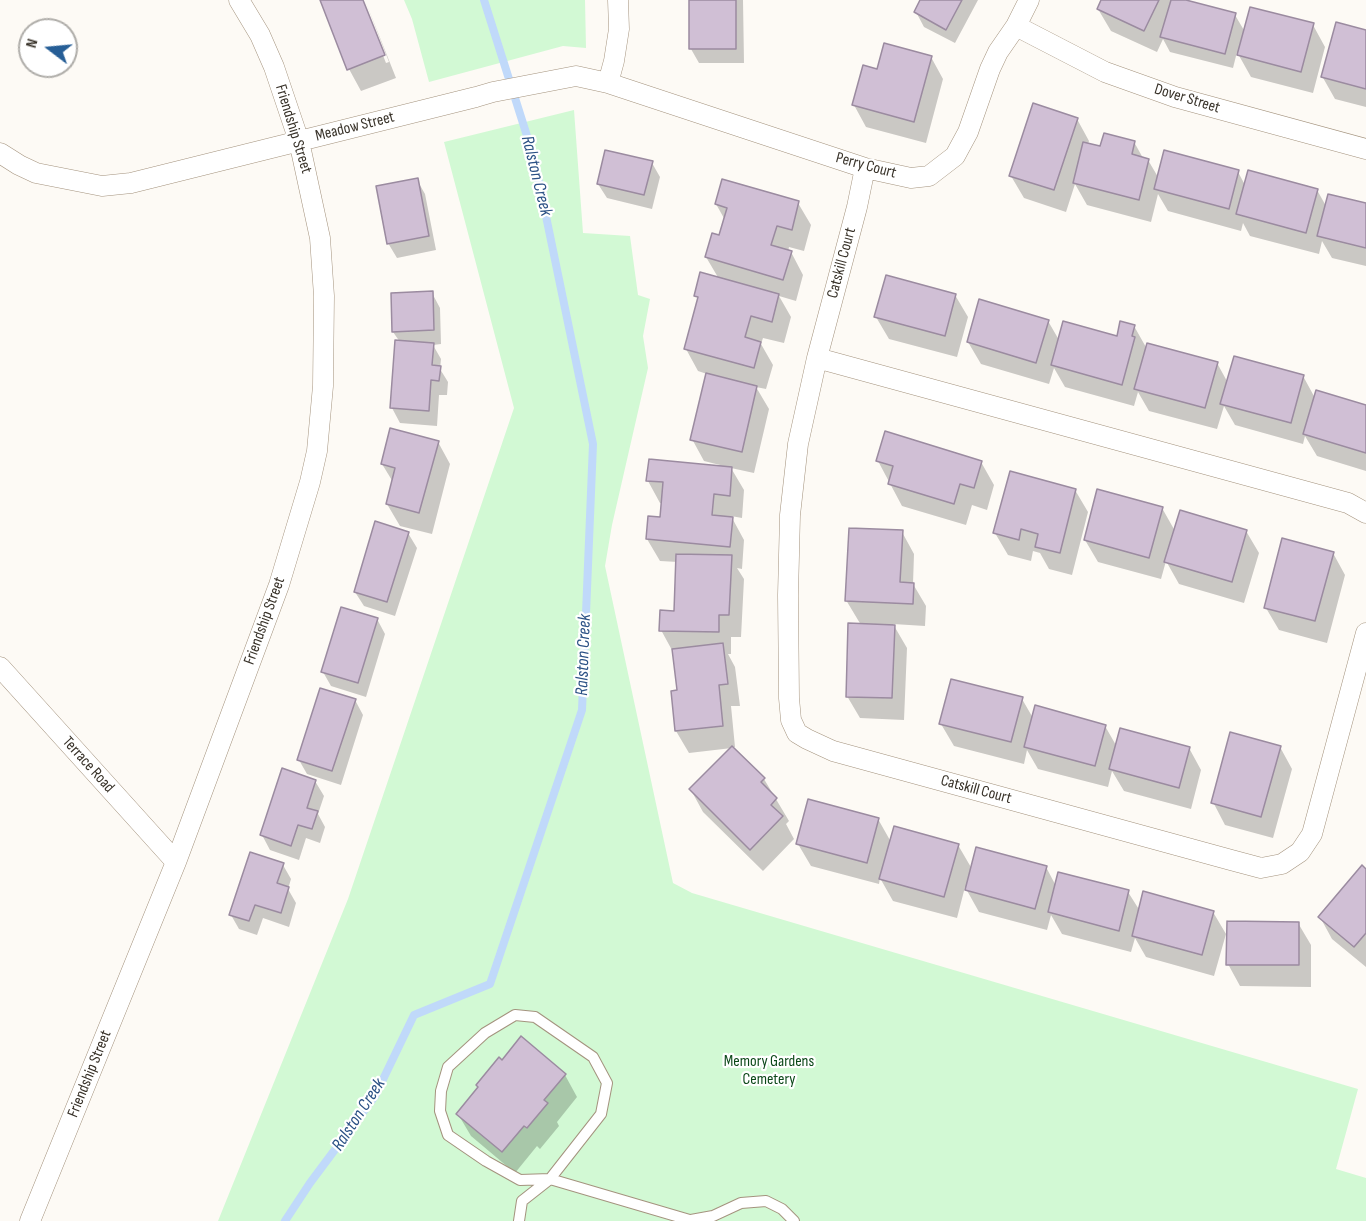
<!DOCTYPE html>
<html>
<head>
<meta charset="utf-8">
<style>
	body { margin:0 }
	#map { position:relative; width:1366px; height:1221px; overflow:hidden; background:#fdfaf5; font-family:"Sofia Sans Condensed",sans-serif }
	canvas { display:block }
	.north { position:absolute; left:18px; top:18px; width:60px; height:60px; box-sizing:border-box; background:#fff; border:2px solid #afada9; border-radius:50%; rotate:286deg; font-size:16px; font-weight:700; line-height:24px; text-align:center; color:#383229 }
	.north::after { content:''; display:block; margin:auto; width:21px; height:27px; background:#265e96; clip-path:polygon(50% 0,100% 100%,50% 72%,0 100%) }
</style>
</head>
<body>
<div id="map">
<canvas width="1366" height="1221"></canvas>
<div class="north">N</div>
</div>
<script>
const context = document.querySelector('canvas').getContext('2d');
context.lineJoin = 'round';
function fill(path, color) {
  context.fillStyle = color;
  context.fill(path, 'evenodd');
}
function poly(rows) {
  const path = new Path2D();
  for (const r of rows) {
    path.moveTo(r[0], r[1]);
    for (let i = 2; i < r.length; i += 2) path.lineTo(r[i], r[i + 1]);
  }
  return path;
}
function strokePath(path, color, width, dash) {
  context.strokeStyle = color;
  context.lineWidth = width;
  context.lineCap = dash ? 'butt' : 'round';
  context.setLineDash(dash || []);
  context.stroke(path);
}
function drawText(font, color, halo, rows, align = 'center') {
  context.font = font + ' "Sofia Sans Condensed",sans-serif';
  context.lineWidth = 4.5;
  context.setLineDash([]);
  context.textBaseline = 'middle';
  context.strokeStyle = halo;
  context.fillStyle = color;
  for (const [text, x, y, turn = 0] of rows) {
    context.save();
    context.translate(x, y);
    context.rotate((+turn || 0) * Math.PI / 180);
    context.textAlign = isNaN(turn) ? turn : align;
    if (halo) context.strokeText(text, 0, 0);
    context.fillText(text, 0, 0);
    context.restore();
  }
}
fill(poly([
	[404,0,585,0,586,48,563,46,429,82,412,19],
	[574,110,583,233,630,236,638,295,650,299,643,336,648,368,612,525,605,566,673,883,692,893,1358,1089,1336,1169,1366,1178,1366,1221,218,1221,348,899,514,408,444,142]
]), '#d2f9d4');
fill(poly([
	[321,0,361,0,386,63,389,62,365,0,396,78,361,91,349,69],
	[695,0,743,0,744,63,699,63,691,49],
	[922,0,978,0,955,43,924,27,916,12],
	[1103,0,1180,0,1235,15,1245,32,1313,25,1325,47,1313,93,1251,77,1237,52,1233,68,1170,52,1163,39,1157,52,1111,31,1098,9],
	[1366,32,1366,107,1335,99,1322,76],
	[931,57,943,79,926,143,866,127,854,105,878,71],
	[1077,119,1089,141,1088,144,1101,148,1134,142,1143,158,1148,160,1158,177,1238,172,1245,185,1317,190,1326,206,1366,205,1366,266,1332,258,1322,241,1319,254,1250,236,1243,223,1241,231,1168,211,1158,194,1151,222,1087,205,1075,184,1066,212,1024,198,1011,176],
	[652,163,660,177,652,209,607,198,598,184],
	[417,180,425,194,436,250,397,258,388,243],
	[798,203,811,225,804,251,789,247,788,252,791,252,803,275,796,301,779,296,791,317,784,343,763,338,761,344,773,365,766,389,756,387,769,409,754,473,731,468,744,490,742,518,731,516,744,540,742,569,737,568,744,579,741,637,731,637,731,654,728,654,735,667,740,706,731,706,735,747,732,748,764,779,789,821,786,824,794,839,763,871,703,812,691,790,732,748,689,753,676,731,679,691,673,652,661,630,676,612,678,562,660,561,647,539,661,519,662,503,660,503,648,481,720,467,720,465,704,461,692,439,707,374,698,371,686,349,699,301,696,296,719,279,706,257,720,237,725,220,716,204],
	[432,293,440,308,441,344,433,345,441,359,440,369,448,382,447,395,439,395,437,426,400,423,392,408,400,342,393,332],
	[955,295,968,317,957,357,889,339,876,317],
	[1048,321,1059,340,1118,337,1134,326,1147,349,1217,363,1228,383,1303,376,1315,398,1366,407,1366,471,1317,456,1305,436,1303,444,1235,425,1224,406,1217,429,1149,411,1138,392,1134,406,1065,387,1054,368,1049,384,981,364,968,342],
	[438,442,450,464,432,534,400,526,387,504,393,482,382,464],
	[878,461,981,462,994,485,987,510,972,505,966,525,902,506],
	[1075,490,1088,512,1072,575,1049,569,1040,553,1033,551,1031,561,1008,555,995,533],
	[1162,508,1175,531,1246,531,1259,553,1244,603,1179,584,1166,561,1161,579,1098,562,1085,540],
	[902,532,914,554,913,584,926,606,925,626,893,624,907,648,904,720,860,718,847,696,861,625,846,600],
	[408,533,417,548,395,616,364,606,355,592],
	[1333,553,1345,575,1327,643,1279,630,1266,608],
	[377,619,385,634,366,697,331,686,323,672],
	[1022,699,1033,718,1105,726,1117,747,1189,748,1201,770,1191,809,1124,791,1112,771,1108,787,1038,769,1027,750,1024,764,954,746,941,724],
	[355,700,363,715,341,785,307,774,299,760],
	[1280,747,1292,769,1273,838,1225,825,1213,802],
	[315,781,324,796,318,814,325,827,320,843,306,838,299,860,270,850,262,835],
	[878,819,891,842,958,845,972,869,1046,867,1056,886,1128,892,1140,911,1213,912,1226,934,1214,976,1146,957,1135,938,1131,952,1062,934,1051,915,1047,930,979,912,965,887,957,918,893,901,880,878,879,884,811,866,798,844],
	[283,865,291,879,288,889,296,903,289,927,263,918,257,935,239,929,231,915],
	[1366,871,1366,967,1332,939,1320,917],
	[1298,923,1311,945,1311,987,1240,986,1228,964],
	[565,1075,577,1097,557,1122,559,1126,540,1149,537,1146,515,1173,471,1136,458,1114]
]), '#0003');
strokePath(poly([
	[285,1221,310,1183,375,1096,414,1015,490,984,582,710,593,444,534,158,484,0]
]), '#c0d9fa', 8);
const building = poly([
	[320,0,363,0,385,55,347,70,320,0],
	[689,0,736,0,736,49,689,49,689,0],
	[920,0,962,0,946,30,914,12,920,0],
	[1101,0,1159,0,1144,31,1097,9,1101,0],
	[1171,0,1186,0,1236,13,1225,54,1160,37,1171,0],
	[1250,7,1314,23,1301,72,1237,55,1250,7],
	[1336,22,1366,30,1366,89,1321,77,1336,22],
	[884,43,932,56,914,122,852,105,863,65,877,69,884,43],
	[1033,103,1078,118,1054,190,1009,176,1033,103],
	[1104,133,1135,141,1132,154,1149,159,1139,200,1073,183,1083,142,1100,146,1104,133],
	[605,150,653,161,644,195,597,184,605,150],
	[1164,150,1239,170,1229,209,1154,189,1164,150],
	[1248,170,1318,189,1306,233,1236,214,1248,170],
	[418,178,429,236,387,244,376,186,418,178],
	[722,179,799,201,792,230,777,226,771,245,792,251,783,280,705,257,712,233,719,235,727,208,715,204,722,179],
	[1328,194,1366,203,1366,248,1317,236,1328,194],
	[700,272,779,294,772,322,751,316,745,337,761,342,754,368,684,349,698,297,694,296,700,272],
	[886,275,956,294,945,336,874,317,886,275],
	[433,291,434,330,392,332,391,293,433,291],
	[979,299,1049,320,1036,363,967,342,979,299],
	[1063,321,1117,336,1120,321,1135,325,1132,336,1135,337,1122,385,1051,365,1063,321],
	[395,340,434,343,432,365,441,366,439,381,431,380,429,411,390,408,395,340],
	[1147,343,1218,362,1205,408,1134,389,1147,343],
	[1234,356,1304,375,1291,423,1220,404,1234,356],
	[706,373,757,386,742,452,690,440,706,373],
	[1316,390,1366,405,1366,453,1303,434,1316,390],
	[390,428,439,441,419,513,386,504,395,468,381,464,390,428],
	[885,431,982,461,974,488,960,484,954,504,888,484,893,466,876,461,885,431],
	[649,459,732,467,730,496,714,494,712,515,733,517,730,547,646,539,648,516,660,517,663,482,646,481,649,459],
	[1010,471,1076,489,1060,553,1035,547,1038,534,1021,529,1019,540,993,533,1010,471],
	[1097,489,1163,507,1149,558,1084,540,1097,489],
	[1180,510,1247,530,1232,582,1164,562,1180,510],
	[375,521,409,532,387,602,354,592,375,521],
	[849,528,903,530,900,582,914,583,913,604,845,601,849,528],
	[1282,538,1334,552,1315,621,1264,608,1282,538],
	[676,554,732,555,729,615,719,615,719,632,659,631,660,610,674,611,676,554],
	[341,607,378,618,358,683,321,672,341,607],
	[848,623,895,625,892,698,846,697,848,623],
	[723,643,728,684,719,685,723,726,675,731,671,691,677,690,672,649,723,643],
	[951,679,1023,697,1011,742,939,724,951,679],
	[320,688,356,699,332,771,297,760,320,688],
	[1035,705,1106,725,1095,766,1024,747,1035,705],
	[1120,728,1190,747,1179,788,1109,769,1120,728],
	[1230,732,1281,746,1261,817,1211,803,1230,732],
	[732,746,765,778,761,782,777,798,771,805,783,816,750,850,689,789,732,746],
	[282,768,316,780,307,808,318,811,312,829,298,825,291,846,260,835,282,768],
	[808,799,879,818,867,863,796,844,808,799],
	[894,826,959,844,944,897,879,879,894,826],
	[976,847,1047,866,1035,909,965,890,976,847],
	[250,852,284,863,277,883,289,887,281,913,255,905,249,921,229,915,250,852],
	[1362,865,1366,869,1366,933,1354,947,1318,917,1362,865],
	[1058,872,1129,890,1119,931,1048,912,1058,872],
	[1143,891,1214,911,1202,955,1132,936,1143,891],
	[1227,921,1299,922,1299,965,1226,965,1227,921],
	[521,1036,566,1074,544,1100,548,1103,527,1128,524,1126,502,1152,456,1114,478,1087,476,1085,499,1057,502,1060,521,1036]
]);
fill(building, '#d0bfd5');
strokePath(building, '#9b8ba0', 1.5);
const service = poly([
	[691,1220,713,1216,741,1203,766,1201,782,1209,794,1221],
	[519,1221,522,1201,550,1179,601,1114,607,1083,593,1057,535,1017,515,1015,485,1033,448,1067,441,1091,440,1111,448,1135,486,1161,520,1180,550,1179,693,1221]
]);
const minor = poly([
	[1016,26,1105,72,1175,97,1366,149],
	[608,83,614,61,619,29,618,0],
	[0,153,19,165,36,173,102,186,131,183,476,97,493,92,576,76,608,83,865,168,911,178,929,176,955,156,968,132,990,69,998,52,1016,26,1029,0],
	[865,168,857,207,817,358,798,444,790,515,788,595,789,698,791,720,797,733,807,739,833,751,1231,860,1261,868,1282,864,1300,852,1312,834,1366,633],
	[817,358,1348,503,1366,513],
	[0,667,176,862],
	[30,1221,176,862,279,585,310,482,317,451,323,386,324,296,320,238,299,141,274,67,260,35,239,0]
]);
strokePath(service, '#a4937e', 12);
strokePath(minor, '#a4937e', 21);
strokePath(service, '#fff', 10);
strokePath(minor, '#fff', 20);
drawText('16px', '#383229', '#fff', [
	["Dover Street",1187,99,17],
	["Meadow Street",355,127,-14],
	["Friendship Street",293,129,73],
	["Perry Court",866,166,15],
	["Catskill Court",842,263,-75],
	["Friendship Street",265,621,-70],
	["Terrace Road",88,765,48],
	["Catskill Court",976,790,15],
	["Friendship Street",90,1074,-68]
]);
drawText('16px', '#0c4819', '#fff', [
	["Memory Gardens",769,1062],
	["Cemetery",769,1080]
]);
drawText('italic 18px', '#2b5185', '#fff', [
	["Ralston Creek",536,176,76],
	["Ralston Creek",584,655,-88],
	["Ralston Creek",359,1115,-57]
]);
</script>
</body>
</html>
